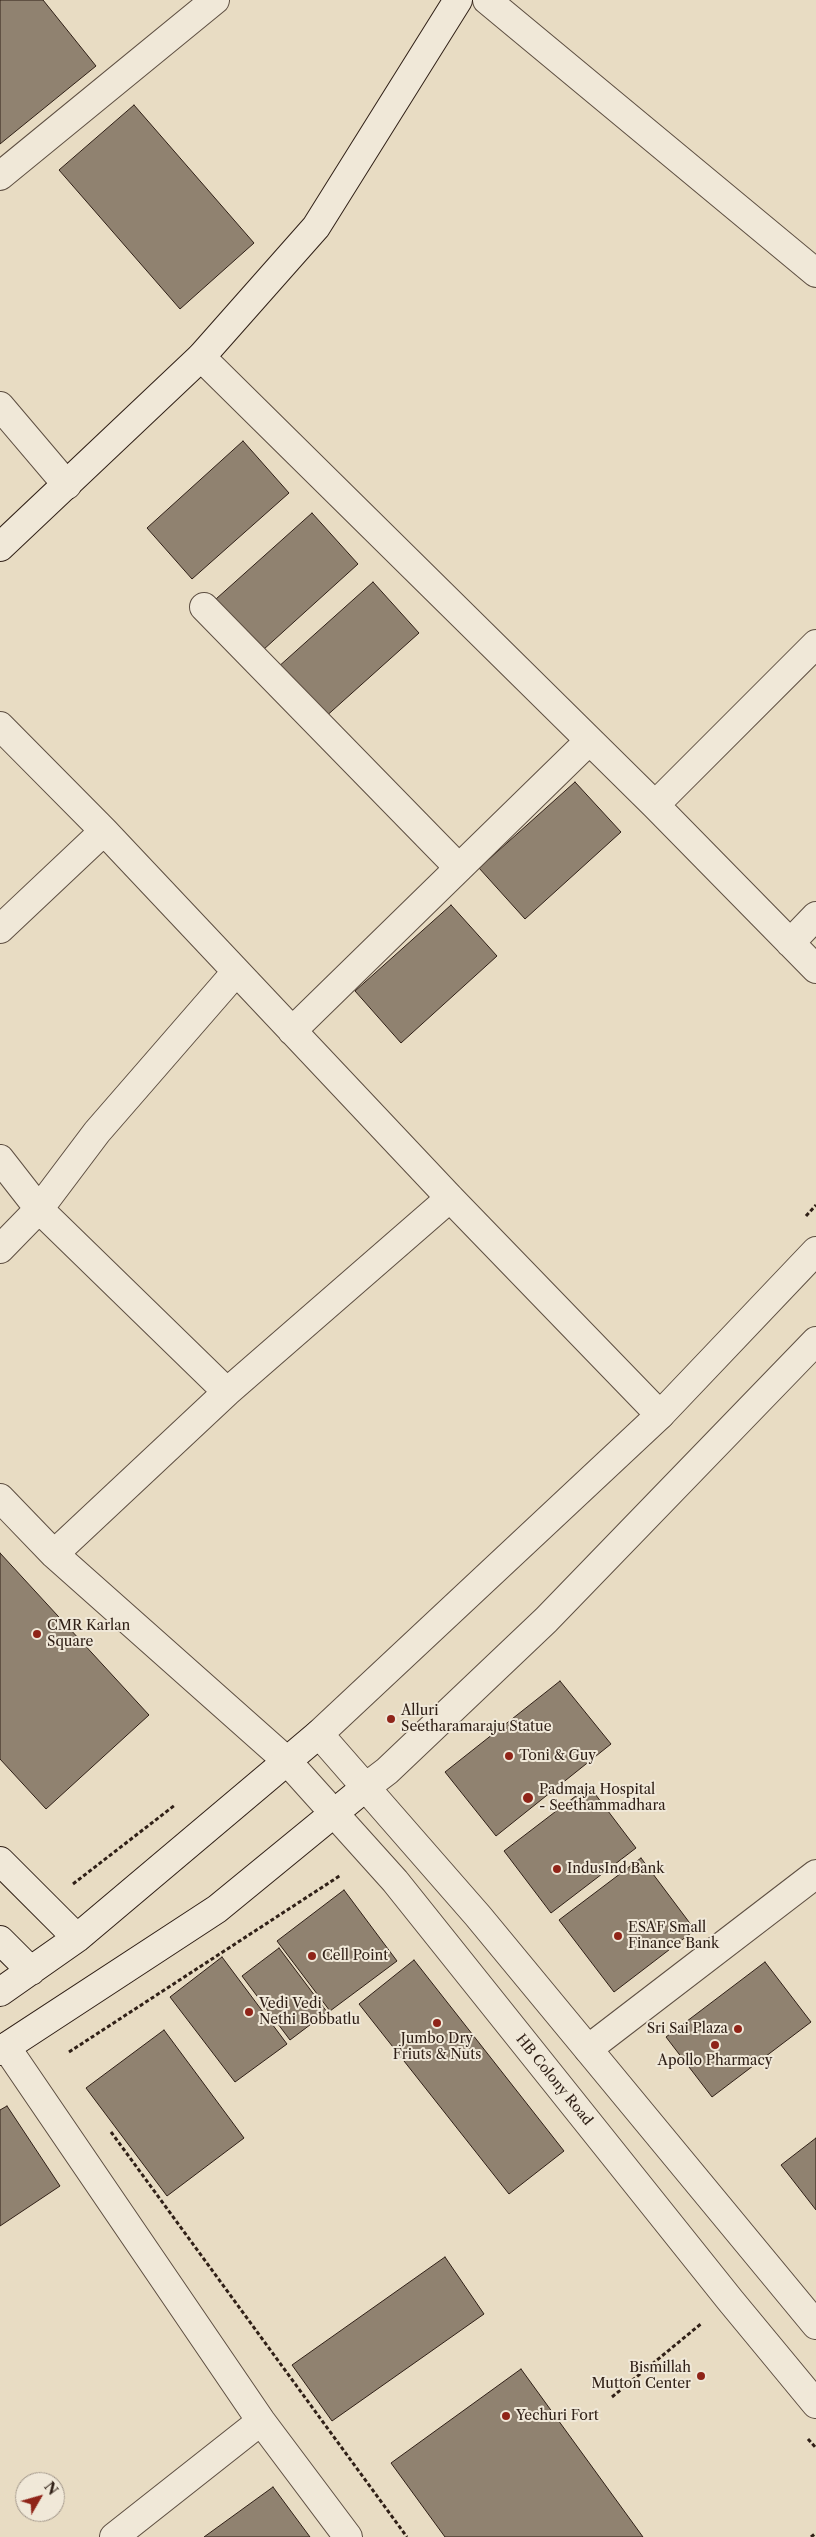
<!DOCTYPE html>
<html>
<head>
<meta charset="utf-8">
<style>
	body { margin:0 }
	#map { position:relative; width:816px; height:2537px; overflow:hidden; background:#e8dcc3; font-family:"Libre Caslon Text",serif }
	canvas { display:block }
	.north { position:absolute; left:15px; top:2472px; width:50px; height:50px; box-sizing:border-box; background:#f0e8d8; border:1px solid #a3988b; border-radius:50%; rotate:52deg; font-size:14px; font-weight:700; line-height:20px; text-align:center; color:#302017 }
	.north::after { content:''; display:block; margin:auto; width:18px; height:22px; background:#8f2418; clip-path:polygon(50% 0,100% 100%,50% 72%,0 100%) }
</style>
</head>
<body>
<div id="map">
<canvas width="816" height="2537"></canvas>
<div class="north">N</div>
</div>
<script>
const context = document.querySelector('canvas').getContext('2d');
context.lineJoin = 'round';
function fill(path, color) {
  context.fillStyle = color;
  context.fill(path, 'evenodd');
}
function poly(rows) {
  const path = new Path2D();
  for (const r of rows) {
    path.moveTo(r[0], r[1]);
    for (let i = 2; i < r.length; i += 2) path.lineTo(r[i], r[i + 1]);
  }
  return path;
}
function strokePath(path, color, width, dash) {
  context.strokeStyle = color;
  context.lineWidth = width;
  context.lineCap = dash ? 'butt' : 'round';
  context.setLineDash(dash || []);
  context.stroke(path);
}
function drawText(font, color, halo, rows, align = 'center') {
  context.font = font + ' "Libre Caslon Text",serif';
  context.lineWidth = 4;
  context.setLineDash([]);
  context.textBaseline = 'middle';
  context.strokeStyle = halo;
  context.fillStyle = color;
  for (const [text, x, y, turn = 0] of rows) {
    context.save();
    context.translate(x, y);
    context.rotate((+turn || 0) * Math.PI / 180);
    context.textAlign = isNaN(turn) ? turn : align;
    if (halo) context.strokeText(text, 0, 0);
    context.fillText(text, 0, 0);
    context.restore();
  }
}
const building = poly([
	[0,0,43,0,96,66,0,144,0,0],
	[134,105,254,243,180,309,59,170,134,105],
	[243,441,289,493,192,579,147,528,243,441],
	[312,513,358,564,263,650,216,599,312,513],
	[373,582,419,633,323,719,277,668,373,582],
	[575,782,621,832,525,919,479,868,575,782],
	[451,905,497,956,401,1043,355,991,451,905],
	[0,1553,149,1715,46,1809,0,1759,0,1553],
	[560,1681,611,1744,496,1836,445,1772,560,1681],
	[589,1786,636,1848,551,1913,504,1851,589,1786],
	[641,1858,695,1930,614,1992,559,1920,641,1858],
	[344,1890,397,1961,330,2011,277,1941,344,1890],
	[279,1948,327,2012,290,2040,242,1976,279,1948],
	[222,1957,287,2044,235,2082,170,1997,222,1957],
	[414,1960,564,2151,509,2194,359,2004,414,1960],
	[765,1962,811,2022,712,2097,666,2037,765,1962],
	[164,2030,244,2138,167,2196,86,2088,164,2030],
	[7,2106,60,2186,0,2226,0,2110,7,2106],
	[816,2138,816,2210,781,2165,816,2138],
	[445,2257,484,2314,332,2421,292,2365,445,2257],
	[521,2369,643,2537,445,2537,391,2463,521,2369],
	[273,2487,310,2537,204,2537,273,2487]
]);
fill(building, '#908270');
strokePath(building, '#302017', 1);
const minor = poly([
	[487,0,816,273],
	[0,176,215,0],
	[201,357,655,805,816,969],
	[0,406,67,485],
	[204,607,459,868],
	[0,726,104,831,450,1198,660,1415],
	[655,805,816,644],
	[0,929,104,831],
	[790,943,816,916],
	[292,1031,589,741],
	[0,1159,39,1209,227,1392],
	[0,1249,39,1209,97,1132,236,972],
	[0,1498,54,1554,287,1761],
	[54,1554,227,1392,450,1198],
	[6,2047,261,2421,348,2537],
	[588,2049,816,1874],
	[114,2537,261,2421]
]);
const tertiary = poly([
	[816,1251,660,1415,319,1734,478,1916,816,2325],
	[287,1761,395,1881,730,2300,816,2404],
	[366,1787,387,1771,546,1620,816,1341]
]);
const secondary = poly([
	[0,547,201,357,316,227,458,0],
	[0,1861,77,1938],
	[0,1940,31,1971],
	[0,1992,77,1938,319,1734],
	[0,2051,217,1909,366,1787]
]);
strokePath(minor, '#5e4f42', 30);
strokePath(tertiary, '#5e4f42', 30);
strokePath(secondary, '#302017', 30);
strokePath(poly([
	[806,1216,816,1205],
	[73,1884,175,1805],
	[69,2052,341,1875],
	[111,2132,407,2537],
	[612,2397,702,2323],
	[808,2439,816,2448],
	[811,2537,816,2533]
]), '#302017', 3, [4, 2.5]);
strokePath(minor, '#f0e8d8', 28);
strokePath(tertiary, '#f0e8d8', 28);
strokePath(secondary, '#f0e8d8', 28);
for (const [x, y, r, color] of [
	[37,1634,5,"#8f2418"],
	[391,1719,5,"#8f2418"],
	[509,1756,5,"#8f2418"],
	[528,1798,6,"#8f2418"],
	[557,1869,5,"#8f2418"],
	[618,1936,5,"#8f2418"],
	[312,1956,5,"#8f2418"],
	[249,2012,5,"#8f2418"],
	[437,2023,5,"#8f2418"],
	[738,2029,5,"#8f2418"],
	[715,2045,5,"#8f2418"],
	[701,2376,5,"#8f2418"],
	[506,2416,5,"#8f2418"]
]) {
  const dot = new Path2D();
  dot.arc(x, y, r, 0, 2 * Math.PI);
  context.fillStyle = color;
  context.fill(dot);
  strokePath(dot, '#f0e8d8', 2);
}
drawText('14px', '#302017', '#f0e8d8', [
	["CMR Karlan",47,1626],
	["Square",47,1642],
	["Alluri",401,1711],
	["Seetharamaraju Statue",401,1727],
	["Toni & Guy",519,1756],
	["Padmaja Hospital",539,1790],
	["- Seethammadhara",539,1806],
	["IndusInd Bank",567,1869],
	["ESAF Small",628,1928],
	["Finance Bank",628,1944],
	["Cell Point",322,1956],
	["Vedi Vedi",259,2004],
	["Nethi Bobbatlu",259,2020],
	["Sri Sai Plaza",728,2029,"right"],
	["Jumbo Dry",437,2039,"center"],
	["Friuts & Nuts",437,2055,"center"],
	["Apollo Pharmacy",715,2061,"center"],
	["Bismillah",691,2368,"right"],
	["Mutton Center",691,2384,"right"],
	["Yechuri Fort",516,2416]
], 'left');
drawText('14px', '#302017', '#f0e8d8', [
	["HB Colony Road",554,2080,51]
]);
</script>
</body>
</html>
